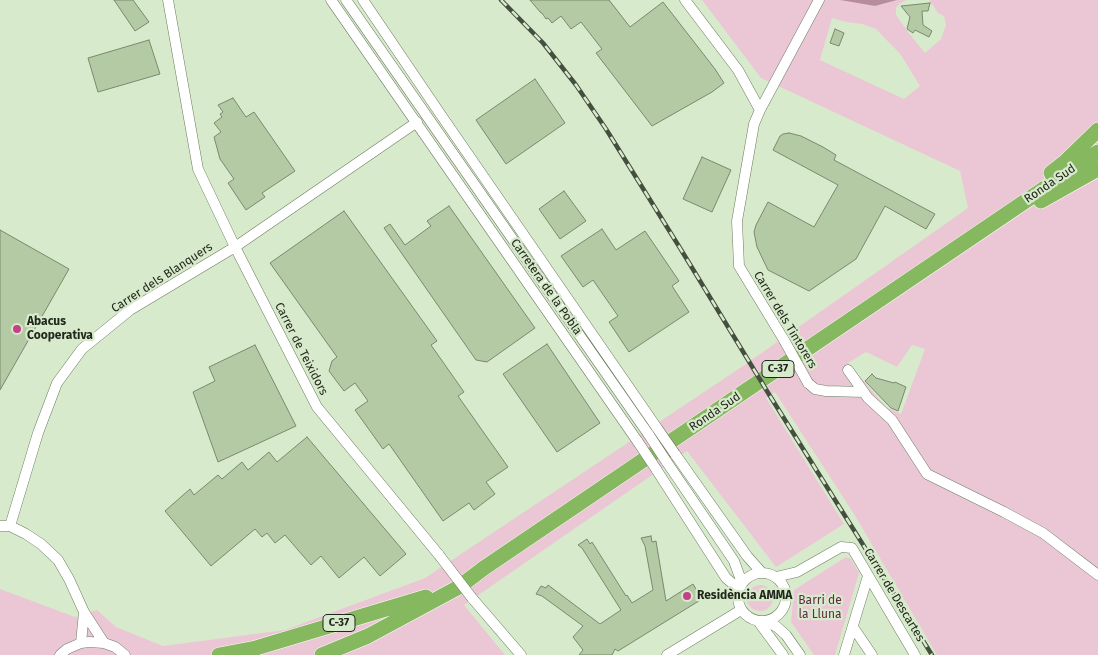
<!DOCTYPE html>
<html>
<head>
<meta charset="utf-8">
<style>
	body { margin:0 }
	canvas { display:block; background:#d8eacc }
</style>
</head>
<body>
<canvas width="1098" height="655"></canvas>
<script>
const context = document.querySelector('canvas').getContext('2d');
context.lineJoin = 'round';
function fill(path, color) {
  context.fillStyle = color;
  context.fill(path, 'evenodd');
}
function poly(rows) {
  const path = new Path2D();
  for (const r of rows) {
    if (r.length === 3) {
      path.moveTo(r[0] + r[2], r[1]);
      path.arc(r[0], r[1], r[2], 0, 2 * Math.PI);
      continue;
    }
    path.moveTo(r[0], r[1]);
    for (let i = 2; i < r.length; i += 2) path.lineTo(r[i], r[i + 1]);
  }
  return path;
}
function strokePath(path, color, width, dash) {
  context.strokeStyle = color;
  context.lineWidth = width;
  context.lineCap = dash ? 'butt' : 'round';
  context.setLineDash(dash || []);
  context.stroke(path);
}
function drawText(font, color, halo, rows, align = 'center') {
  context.font = font + ' "Fira Sans",sans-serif';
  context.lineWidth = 4.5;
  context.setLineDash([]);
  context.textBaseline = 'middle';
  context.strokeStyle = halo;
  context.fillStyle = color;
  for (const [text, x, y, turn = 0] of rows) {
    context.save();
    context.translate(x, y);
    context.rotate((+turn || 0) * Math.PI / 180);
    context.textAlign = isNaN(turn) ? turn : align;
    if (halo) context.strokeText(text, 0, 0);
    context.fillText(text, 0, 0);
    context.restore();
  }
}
fill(poly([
	[702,0,840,0,875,6,897,0,907,0,900,3,896,8,896,15,908,32,925,53,941,39,946,25,944,16,938,13,929,0,1098,0,1098,655,937,655,854,514,775,392,766,398,844,524,776,567,687,451,464,605,505,655,0,655,0,589,75,617,97,610,116,627,163,646,285,630,425,578,743,366,968,208,960,171,761,78],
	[832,18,846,22,862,24,876,29,901,55,920,86,904,99,820,60],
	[912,345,925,349,901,414,886,407,848,363,866,352,897,367],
	[846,557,851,559,859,573,835,655,814,655,791,622,794,590],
	[760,598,13]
]), '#ebc7d6');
fill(poly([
	[840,0,897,0,875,6]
]), '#b78c9e');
const building = poly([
	[114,0,133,0,149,22,135,31,114,0],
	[530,0,609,0,630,27,663,2,715,69,724,83,712,92,652,126,596,53,602,49,581,22,571,29,561,16,552,23,548,18,546,19,542,13,541,13,530,0],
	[930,3,928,11,922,11,923,25,932,31,929,37,915,30,913,33,907,29,910,17,901,6,930,3],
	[835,29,844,33,839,46,830,43,835,29],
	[149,40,160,74,98,92,88,58,149,40],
	[535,79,565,123,506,164,476,120,535,79],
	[233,98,246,117,254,112,295,171,262,193,265,197,246,210,228,183,234,179,220,159,214,137,221,132,214,123,222,117,220,114,223,112,218,105,233,98],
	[789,133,801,136,823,147,836,155,834,160,935,214,926,229,885,206,856,259,809,291,768,270,757,247,754,232,756,225,768,202,814,227,838,185,773,150,780,136,783,134,789,133],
	[702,157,731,170,712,212,683,199,702,157],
	[564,191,586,221,560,239,539,209,564,191],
	[449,206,535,328,487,362,476,360,384,228,390,224,405,245,431,226,427,221,449,206],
	[344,211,437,341,431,345,464,392,458,396,508,467,486,482,495,494,474,510,469,503,443,521,389,444,383,449,355,410,368,401,355,383,344,391,329,371,332,361,337,357,270,263,344,211],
	[602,229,616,250,645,231,679,281,672,286,689,312,629,352,609,322,618,316,593,280,583,287,561,256,602,229],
	[0,230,69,269,0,390,0,230],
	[547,344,600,423,557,452,503,374,547,344],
	[255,345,296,426,218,462,193,392,215,381,209,367,255,345],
	[872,374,876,378,894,383,895,382,906,387,898,411,891,408,865,381,872,374],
	[307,437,406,554,380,576,364,557,339,578,321,556,311,565,285,535,275,543,267,533,262,537,255,529,211,566,165,511,190,489,194,495,218,475,222,479,242,462,248,470,269,452,277,462,307,437],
	[651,536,652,542,656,541,666,601,693,584,702,599,618,651,615,649,612,655,579,655,583,650,573,637,583,626,542,596,536,594,541,586,546,588,548,585,600,624,621,610,582,548,578,545,587,539,590,544,592,542,626,596,627,595,632,603,653,590,645,546,641,538,651,536]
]);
fill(building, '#b4caa4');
strokePath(building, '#79896e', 1);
const minor = poly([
	[168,0,198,169,235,247,317,407,439,555],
	[331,0,638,442],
	[346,0,649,435],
	[363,0,441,115,657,428],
	[685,0,738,70,760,110,754,124,737,221,739,266,784,340],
	[760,110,819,0],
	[848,370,868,398,892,420,927,474,1004,512,1043,533,1098,575],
	[808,383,815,389,826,391,864,392],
	[675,454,747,556,762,573],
	[666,461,734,561,742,583],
	[656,469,726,578,739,589],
	[0,526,10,526,26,534,41,544,58,560,69,579,84,612,104,643],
	[10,526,38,433,57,383,82,349,130,310,235,247,417,122],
	[762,597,24],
	[776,577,797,572,841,547,852,548,915,655],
	[472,598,521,655],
	[758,621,783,655],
	[766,621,777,627,786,635,800,655],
	[853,627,872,655],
	[81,643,84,612],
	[60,655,67,649,81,643,89,642,104,643,115,647,125,655],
	[667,655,741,610],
	[844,655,868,576]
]);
const highway = poly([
	[1051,173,1065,162,1098,130],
	[1041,201,1098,169],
	[219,655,256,648,426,597],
	[322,655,368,636,459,587,484,568,1098,152]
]);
strokePath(minor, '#6c7c61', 11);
strokePath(highway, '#fff', 16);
strokePath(minor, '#fff', 10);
strokePath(highway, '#86b85f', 15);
const rail = poly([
	[501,0,543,43,576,85,606,129,680,248,770,396,932,655]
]);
strokePath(rail, '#454f3f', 4.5);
strokePath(rail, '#d8eacc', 2.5, [8]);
const minorBridge = poly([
	[784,340,808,383],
	[657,428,675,454],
	[649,435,666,461],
	[638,442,656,469],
	[439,555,472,598]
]);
strokePath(minorBridge, '#6c7c61', 11, []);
strokePath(minorBridge, '#fff', 10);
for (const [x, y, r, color] of [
	[17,329,5,"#c44188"],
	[687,596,5,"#c44188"]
]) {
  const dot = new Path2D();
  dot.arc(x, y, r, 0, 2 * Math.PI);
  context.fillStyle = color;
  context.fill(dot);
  strokePath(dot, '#d8eacc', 2);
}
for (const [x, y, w] of [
	[778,369,32],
	[339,623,32]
]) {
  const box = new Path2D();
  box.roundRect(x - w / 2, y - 8.5, w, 17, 4);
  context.fillStyle = '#d8eacc';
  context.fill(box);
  strokePath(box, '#20271b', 1);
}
drawText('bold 11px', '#20271b', null, [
	["C-37",778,369],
	["C-37",339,623]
]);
drawText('12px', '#20271b', '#d8eacc', [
	["Ronda Sud",1050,184,-34],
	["Carrer dels Blanquers",162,278,-33],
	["Carretera de la Pobla",546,287,55],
	["Carrer dels Tintorers",785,320,59],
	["Carrer de Teixidors",301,349,63],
	["Ronda Sud",715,412,-34],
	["Carrer de Descartes",894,595,59]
]);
drawText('bold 12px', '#20271b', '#d8eacc', [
	["Abacus",27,322],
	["Cooperativa",27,336],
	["Residència AMMA",697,596]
], 'left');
drawText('12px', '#602945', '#d8eacc', [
	["Barri de",820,601],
	["la Lluna",820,615]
]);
</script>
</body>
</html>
